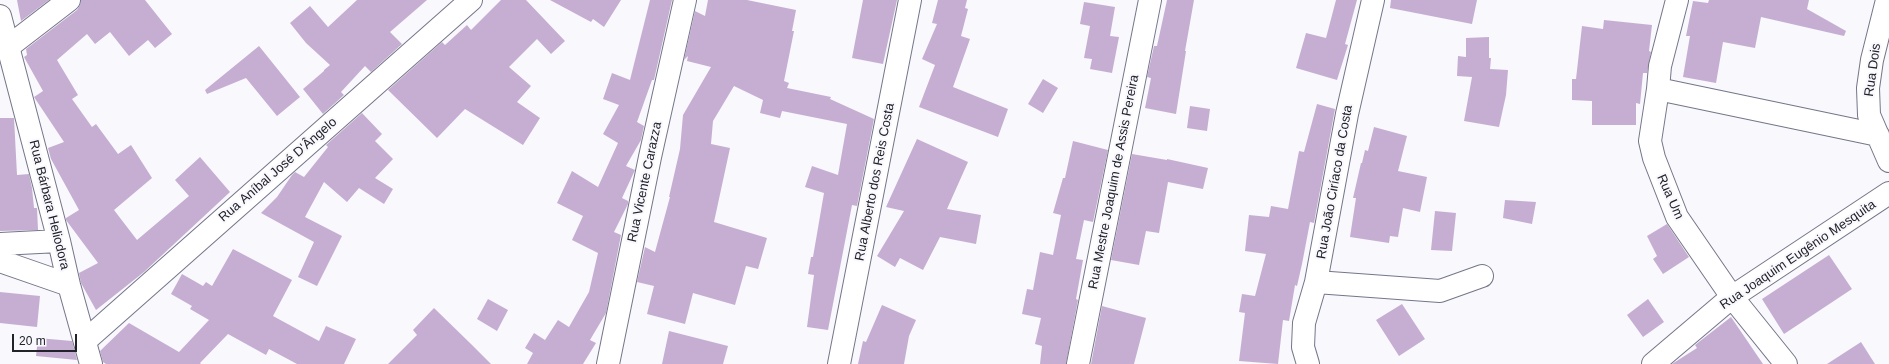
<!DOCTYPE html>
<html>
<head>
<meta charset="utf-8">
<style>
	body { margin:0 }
	#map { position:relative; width:1889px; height:364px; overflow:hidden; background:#f8f8fd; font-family:Arial,sans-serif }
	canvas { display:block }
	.scale { position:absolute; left:12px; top:334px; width:65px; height:18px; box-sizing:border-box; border:2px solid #21222a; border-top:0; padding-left:5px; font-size:12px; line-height:14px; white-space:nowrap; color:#21222a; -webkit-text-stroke:3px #f8f8fd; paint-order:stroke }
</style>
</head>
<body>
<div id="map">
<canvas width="1889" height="364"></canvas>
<div class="scale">20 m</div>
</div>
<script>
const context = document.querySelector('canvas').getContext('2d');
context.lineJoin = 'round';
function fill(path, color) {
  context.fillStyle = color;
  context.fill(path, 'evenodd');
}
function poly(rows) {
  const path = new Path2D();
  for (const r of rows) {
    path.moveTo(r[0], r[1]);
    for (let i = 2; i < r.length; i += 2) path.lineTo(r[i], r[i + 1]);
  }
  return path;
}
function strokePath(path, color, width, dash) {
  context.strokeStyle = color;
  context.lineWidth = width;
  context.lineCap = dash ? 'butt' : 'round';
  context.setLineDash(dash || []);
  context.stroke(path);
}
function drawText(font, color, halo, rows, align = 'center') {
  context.font = font + ' Arial,sans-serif';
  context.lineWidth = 4;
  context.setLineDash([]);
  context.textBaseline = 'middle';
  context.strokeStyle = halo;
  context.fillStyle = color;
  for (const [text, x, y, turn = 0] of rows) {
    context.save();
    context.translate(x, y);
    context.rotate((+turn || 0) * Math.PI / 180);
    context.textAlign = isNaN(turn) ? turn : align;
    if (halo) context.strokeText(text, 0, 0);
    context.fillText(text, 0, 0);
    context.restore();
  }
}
fill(poly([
	[17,0,49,0,21,21],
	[81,0,145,0,172,34,155,48,148,40,129,56,110,32,95,44,87,34,57,60,78,95,72,99,92,127,96,124,118,154,131,145,152,178,114,210,137,240,189,196,175,180,200,157,230,192,144,272,96,310,81,283,79,273,98,263,66,220,66,218,79,210,51,159,48,148,64,142,34,97,43,91,24,57,27,55,26,49,77,10,80,5],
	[357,0,427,0,390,32,402,44,371,72,365,66,341,92,344,95,323,114,303,89,324,71,324,70,330,65,306,43,290,23,310,6,328,27],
	[501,0,526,0,565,41,551,54,537,39,509,67,531,86,517,102,540,118,523,145,465,109,437,138,388,90,442,42,445,45,467,25,471,30],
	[550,0,621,0,604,27,593,19,591,22],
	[650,0,672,0,654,80,652,80,637,122,644,126,641,140,626,166,635,170,622,198,628,201,628,204,614,232,621,235,606,313,590,340,596,343,583,364,527,364,533,353,525,348,534,333,545,340,558,320,569,327,589,292,598,253,572,240,583,216,557,203,572,171,598,187,618,143,603,134,619,105,603,99,612,73,630,80],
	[708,0,747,0,796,10,792,31,794,31,784,81,789,83,787,88,831,97,830,99,874,119,857,206,852,205,828,330,807,327,814,275,808,274,811,257,813,257,824,193,805,187,812,166,838,175,847,124,782,111,780,118,760,113,763,100,734,86,713,121,711,144,730,148,714,222,767,238,758,269,746,266,735,305,693,293,685,324,647,314,654,286,637,282,645,247,655,252,670,197,669,197,680,149,683,115,711,67,687,61,688,56,684,60,695,11,705,16],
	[863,0,897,0,883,64,852,58],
	[938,0,967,0,965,8,968,9,961,36,970,39,953,87,1008,109,998,137,919,107,935,65,922,59,937,24,932,23],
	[1167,0,1194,0,1185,51,1186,51,1176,114,1145,108,1151,78,1147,77,1154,46,1157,46],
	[1336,0,1357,0,1345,44,1348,45,1337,80,1296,68,1306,33,1326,38],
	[1391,0,1477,0,1472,24,1390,8],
	[1709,0,1809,0,1807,9,1846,31,1844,36,1761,17,1755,48,1723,42,1716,83,1683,77,1690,36,1686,36,1693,1,1708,3],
	[1084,2,1115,7,1110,36,1119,37,1112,73,1090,69,1092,59,1084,58,1090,26,1080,24],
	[1604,20,1652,25,1649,51,1651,52,1647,73,1643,73,1640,104,1636,103,1636,125,1592,125,1592,101,1572,100,1572,79,1576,79,1582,26,1603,29],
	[1489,37,1489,58,1491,58,1490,69,1508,70,1506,95,1499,127,1464,121,1472,77,1457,76,1458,56,1466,57,1466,38],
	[259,46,300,97,277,116,246,78,207,94,205,90],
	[1043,79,1058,88,1043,113,1028,104],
	[1317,104,1335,109,1314,223,1310,222,1302,264,1297,286,1295,285,1289,321,1283,320,1278,364,1239,361,1245,313,1239,312,1242,294,1255,296,1266,254,1245,251,1249,215,1269,217,1271,206,1288,209,1299,151,1304,152],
	[1190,106,1210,109,1207,131,1187,128],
	[362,113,382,134,375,141,393,159,375,178,393,189,384,204,359,188,347,202,324,182,305,217,342,236,317,286,298,277,314,242,261,213,277,197,292,175,295,172,304,177,328,147,326,145],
	[0,118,14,118,17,175,29,174,32,188,34,208,37,208,38,230,0,231],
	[1374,127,1407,136,1398,171,1427,177,1420,212,1403,208,1398,237,1390,236,1389,243,1350,237,1356,198,1353,198,1361,163,1362,163,1365,150,1368,151],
	[917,139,968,162,947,209,981,215,976,244,940,237,923,270,900,258,895,267,877,256,904,211,886,207],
	[1073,141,1108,150,1093,222,1084,220,1076,259,1083,260,1076,299,1078,300,1066,364,1040,364,1042,346,1035,344,1041,318,1022,314,1027,289,1033,290,1040,252,1053,255,1061,215,1053,213,1063,178,1065,178],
	[1132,154,1167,160,1167,159,1208,168,1203,189,1168,182,1159,233,1146,231,1139,265,1111,260],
	[1505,200,1536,202,1532,224,1503,218],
	[1435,211,1456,213,1452,251,1431,250],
	[1667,224,1689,257,1663,274,1653,259,1657,256,1647,236],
	[233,249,292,280,273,316,319,341,326,326,356,339,344,364,297,364,269,349,266,355,228,334,200,363,201,364,106,364,103,362,100,351,129,323,179,352,209,320,190,309,192,306,171,294,182,274,203,286,206,282,212,286],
	[1829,255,1852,289,1784,334,1762,299],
	[0,292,40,296,37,327,0,323],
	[488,299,508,310,497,331,477,319],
	[1648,299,1664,322,1643,337,1627,315],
	[1402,304,1425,339,1399,356,1376,320],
	[882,305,916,320,909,336,904,364,858,364,863,341,866,342],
	[1102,306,1146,318,1134,364,1091,364],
	[434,308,471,344,491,364,388,364,417,335,413,330],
	[1731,317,1763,364,1672,364,1697,348,1695,345],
	[669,331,728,346,723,364,662,364],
	[38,338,72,341,77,360,36,356],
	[1861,342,1875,364,1827,364]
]), '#c6aed3');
const minor = poly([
	[1677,0,1660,66,1658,89,1650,141,1654,158,1677,217,1732,297,1786,364],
	[1887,0,1872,60,1868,88,1869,115,1889,161],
	[0,48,8,47,69,0],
	[1658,89,1878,135],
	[1316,282,1440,291,1482,276],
	[85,341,471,0],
	[608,364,650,157,685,0],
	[839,364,910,0],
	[1078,364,1150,0],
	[1308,364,1303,347,1304,323,1316,282,1347,114,1373,0],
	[1653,364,1732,297,1889,193]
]);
const tertiary = poly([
	[0,16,59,241,69,285,91,364],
	[0,244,59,241],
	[0,261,69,285]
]);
strokePath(minor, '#747689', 24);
strokePath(tertiary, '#747689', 24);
strokePath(minor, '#fff', 22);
strokePath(tertiary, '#fff', 22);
drawText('13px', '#21222a', '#f8f8fd', [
	["Rua Dois",1873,70,-82],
	["Rua Aníbal José D'Ângelo",278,170,-41],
	["Rua Vicente Carazza",645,182,-78],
	["Rua Alberto dos Reis Costa",875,182,-79],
	["Rua Mestre Joaquim de Assis Pereira",1114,182,-79],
	["Rua João Ciríaco da Costa",1335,182,-80],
	["Rua Um",1670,197,66],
	["Rua Bárbara Heliodora",49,205,76],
	["Rua Joaquim Eugênio Mesquita",1798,255,-34]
]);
</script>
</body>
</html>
